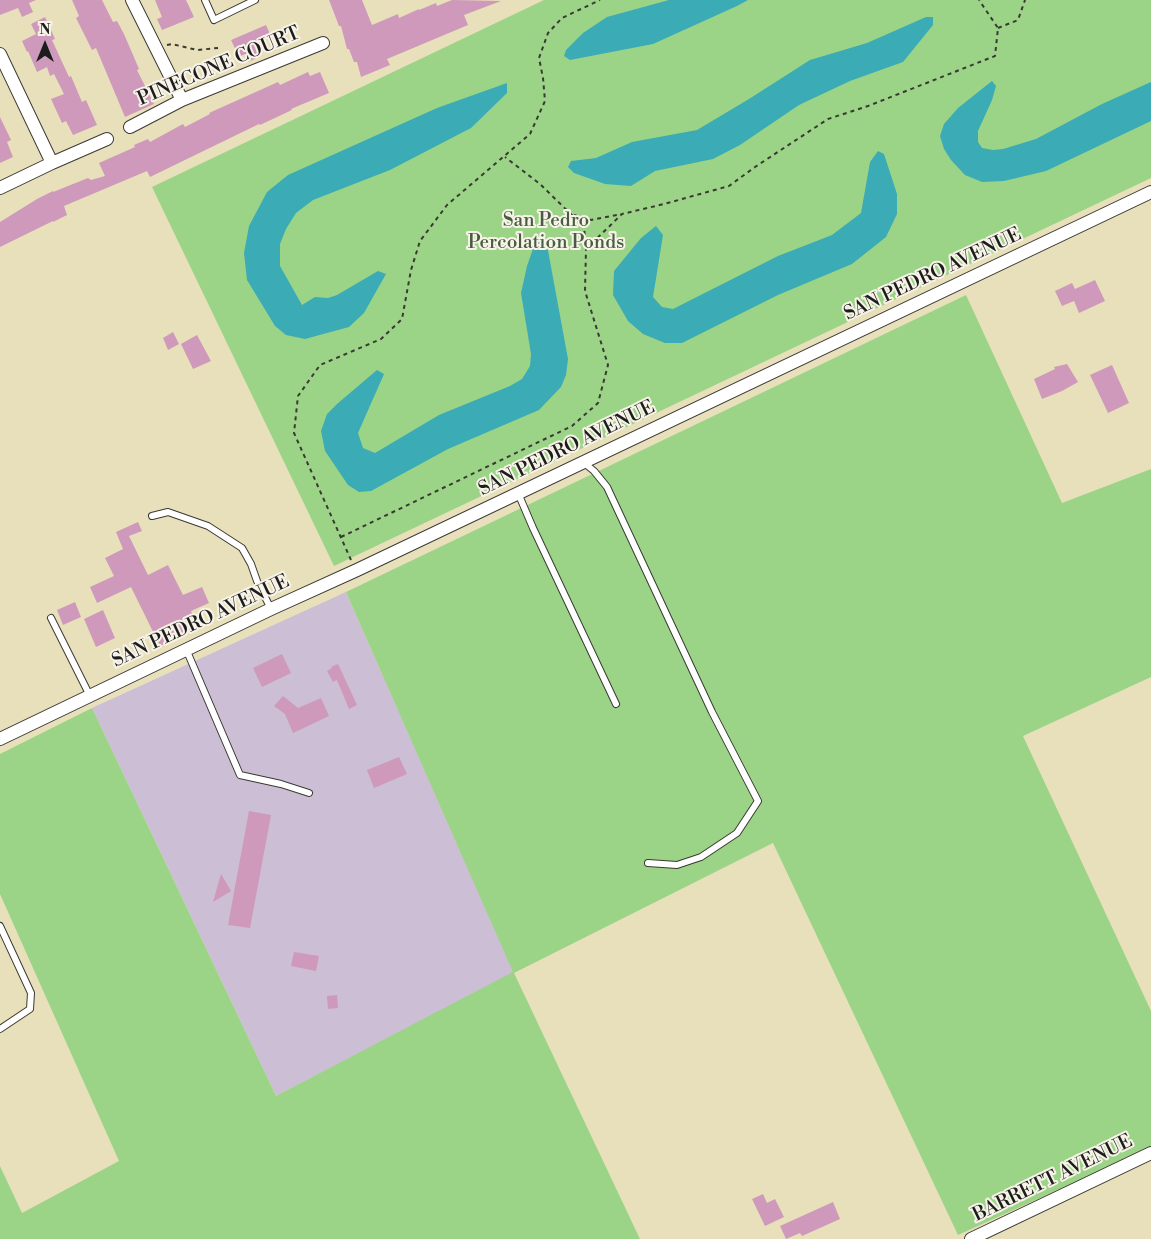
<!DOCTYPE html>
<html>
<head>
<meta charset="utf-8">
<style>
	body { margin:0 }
	#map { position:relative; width:1151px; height:1239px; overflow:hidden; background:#e8e0bb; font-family:"Libre Bodoni",serif }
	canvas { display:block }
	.north { position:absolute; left:20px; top:20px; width:50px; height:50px; -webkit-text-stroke:4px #f7f3e8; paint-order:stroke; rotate:0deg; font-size:14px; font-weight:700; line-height:20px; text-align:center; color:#1c1c1c }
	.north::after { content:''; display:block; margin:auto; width:18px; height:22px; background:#1c1c1c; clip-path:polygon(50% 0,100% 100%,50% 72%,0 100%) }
</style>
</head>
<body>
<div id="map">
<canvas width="1151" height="1239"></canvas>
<div class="north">N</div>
</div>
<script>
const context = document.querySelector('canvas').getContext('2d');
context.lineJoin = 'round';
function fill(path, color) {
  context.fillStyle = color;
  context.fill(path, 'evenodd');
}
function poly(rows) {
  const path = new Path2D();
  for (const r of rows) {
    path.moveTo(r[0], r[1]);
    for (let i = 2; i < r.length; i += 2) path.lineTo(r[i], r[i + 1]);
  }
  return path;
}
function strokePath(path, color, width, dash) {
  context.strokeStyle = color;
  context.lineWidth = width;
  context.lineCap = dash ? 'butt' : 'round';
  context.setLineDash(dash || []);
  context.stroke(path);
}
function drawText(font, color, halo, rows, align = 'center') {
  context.font = font + ' "Libre Bodoni",serif';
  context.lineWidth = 4;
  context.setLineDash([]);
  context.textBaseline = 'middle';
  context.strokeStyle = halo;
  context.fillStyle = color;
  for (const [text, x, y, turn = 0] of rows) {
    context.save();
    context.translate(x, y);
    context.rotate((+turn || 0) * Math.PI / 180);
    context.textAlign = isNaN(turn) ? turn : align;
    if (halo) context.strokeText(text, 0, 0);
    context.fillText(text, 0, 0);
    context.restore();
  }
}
fill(poly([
	[346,592,514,973,276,1096,92,708]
]), '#ccbed4');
fill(poly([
	[544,0,1151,0,1151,178,334,566,152,187],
	[966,295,1062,503,1151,469,1151,677,1023,736,1151,1011,1151,1148,958,1235,773,843,514,973,640,1239,0,1239,0,1166,22,1213,119,1161,0,894,0,754,92,708,276,1096,513,972,346,592]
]), '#9bd487');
fill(poly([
	[669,0,748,0,737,6,653,44,570,60,564,56,566,50,583,33,607,17],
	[926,17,933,17,933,25,903,62,850,81,799,105,740,145,713,159,655,171,631,186,605,184,574,173,568,167,571,161,596,158,632,142,697,130,749,99,810,60,867,43],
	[992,81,996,86,992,100,978,131,978,142,982,148,993,150,1003,149,1036,139,1102,104,1151,82,1151,121,1046,171,1004,181,982,182,965,175,951,160,944,149,940,136,944,124,958,108],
	[507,83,507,93,471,128,390,170,313,200,296,213,286,229,280,244,280,266,302,305,315,297,328,298,337,295,378,271,386,274,364,313,349,327,305,339,286,335,275,326,247,280,244,253,249,226,267,192,288,175,437,108],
	[878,151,884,154,897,194,897,214,886,237,852,264,778,295,682,343,665,343,643,334,628,321,613,295,614,271,641,238,656,226,663,235,653,297,662,307,673,309,778,256,832,235,861,213,870,162],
	[538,242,547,245,568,359,566,375,561,387,539,410,448,449,371,491,359,492,348,485,325,451,321,431,327,414,337,404,377,370,384,374,358,433,363,448,375,453,439,415,510,386,522,379,530,366,531,354,521,293,527,266,534,246]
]), '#3babb6');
fill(poly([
	[0,0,36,0,29,3,33,12,22,17,18,8,0,15],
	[72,0,102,0,113,22,117,21,124,34,139,69,137,70,154,104,125,117,96,48,92,50,76,18,79,16],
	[155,0,186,0,194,17,162,30,157,19,162,17],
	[329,0,362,0,372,25,398,14,399,18,419,9,419,10,436,3,437,6,452,0,501,1,464,15,468,25,387,59,390,65,361,77,357,62,354,62,349,49,347,49,341,26,339,26],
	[45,17,55,39,52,40,69,77,71,76,82,102,86,100,97,125,73,135,66,121,62,123,51,99,64,94,54,74,50,76,47,67,37,72,28,51,27,52,22,41,36,34,31,24],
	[266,25,271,36,259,41,261,47,256,49,259,57,248,62,245,54,239,57,231,40],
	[308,72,310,76,320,72,329,93,291,109,292,110,260,125,259,124,150,177,147,171,64,206,67,215,53,222,53,221,0,247,0,222,37,199,53,191,53,192,88,178,91,180,105,176,99,163,135,147,134,145,148,139,150,142,183,124,185,127,210,114,209,113,278,82,280,85],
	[0,117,11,140,7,142,13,157,0,163],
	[1095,280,1105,301,1079,313,1074,301,1062,306,1055,291,1072,283,1075,289],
	[173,332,179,344,168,350,163,338],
	[197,335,211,361,193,369,181,344],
	[1067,364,1078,382,1062,391,1042,399,1034,379,1055,369,1054,367],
	[1112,365,1129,403,1108,413,1090,375],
	[138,522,142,531,129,536,148,575,168,565,183,595,202,587,209,603,191,611,198,627,160,646,131,587,97,603,90,587,114,576,105,558,123,549,116,532],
	[75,602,81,617,63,625,57,610],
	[103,610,115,638,96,647,84,619],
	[282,654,291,673,262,687,253,668],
	[338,664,357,705,349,709,337,680,333,682,327,671,332,668,331,667],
	[283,696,298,708,321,698,329,716,293,733,285,714,274,706],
	[399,757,407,774,374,788,367,770],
	[249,811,271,815,250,928,228,925],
	[221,874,231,891,213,902],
	[294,952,319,956,316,971,291,966],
	[337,995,338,1008,328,1009,327,996],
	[763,1194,767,1203,775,1199,784,1217,765,1226,752,1199],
	[833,1202,840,1219,802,1236,800,1233,786,1239,780,1226]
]), '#cf99bb');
const service = poly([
	[205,0,214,20,255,0],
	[583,462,594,471,607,487,712,712,758,801,737,833,701,857,677,865,648,863],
	[518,493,533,528,616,704],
	[152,516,168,512,208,526,242,548,251,564,257,581,271,609],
	[51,618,90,696],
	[186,649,240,775,281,784,309,793],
	[0,926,31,993,30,1009,0,1029]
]);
const minor = poly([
	[132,0,182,100],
	[0,54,52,163],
	[130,127,182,100,323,43],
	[0,188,52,163,107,139],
	[0,739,271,609,357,570,1151,192],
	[971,1239,1151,1153]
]);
strokePath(service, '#3b3934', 8);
strokePath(minor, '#3b3934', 14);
strokePath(poly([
	[998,28,1018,20,1025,0],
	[167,45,172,44,197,50,218,48],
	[574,215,591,220,622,214],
	[586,249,622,214,664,204,729,186,755,167,828,119,868,106,995,56,998,28,979,0],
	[341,537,572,426,598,403,608,365,585,291,586,249,584,227,540,184,505,157],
	[351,560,294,433,298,396,320,365,381,339,402,319,411,270,420,241,447,205,530,134,545,101,543,78,539,58,548,33,562,18,600,0]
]), '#3b3934', 2, [4, 4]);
strokePath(service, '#fff', 6);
strokePath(minor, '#fff', 12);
drawText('19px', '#1c1c1c', '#f7f3e8', [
	["PINECONE COURT",219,67,-23],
	["SAN PEDRO AVENUE",933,275,-25],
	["SAN PEDRO AVENUE",567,449,-26],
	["SAN PEDRO AVENUE",201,622,-25],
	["BARRETT AVENUE",1053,1179,-26]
]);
drawText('19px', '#485c41', '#f7f3e8', [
	["San Pedro",546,221],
	["Percolation Ponds",546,243]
]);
</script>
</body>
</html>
